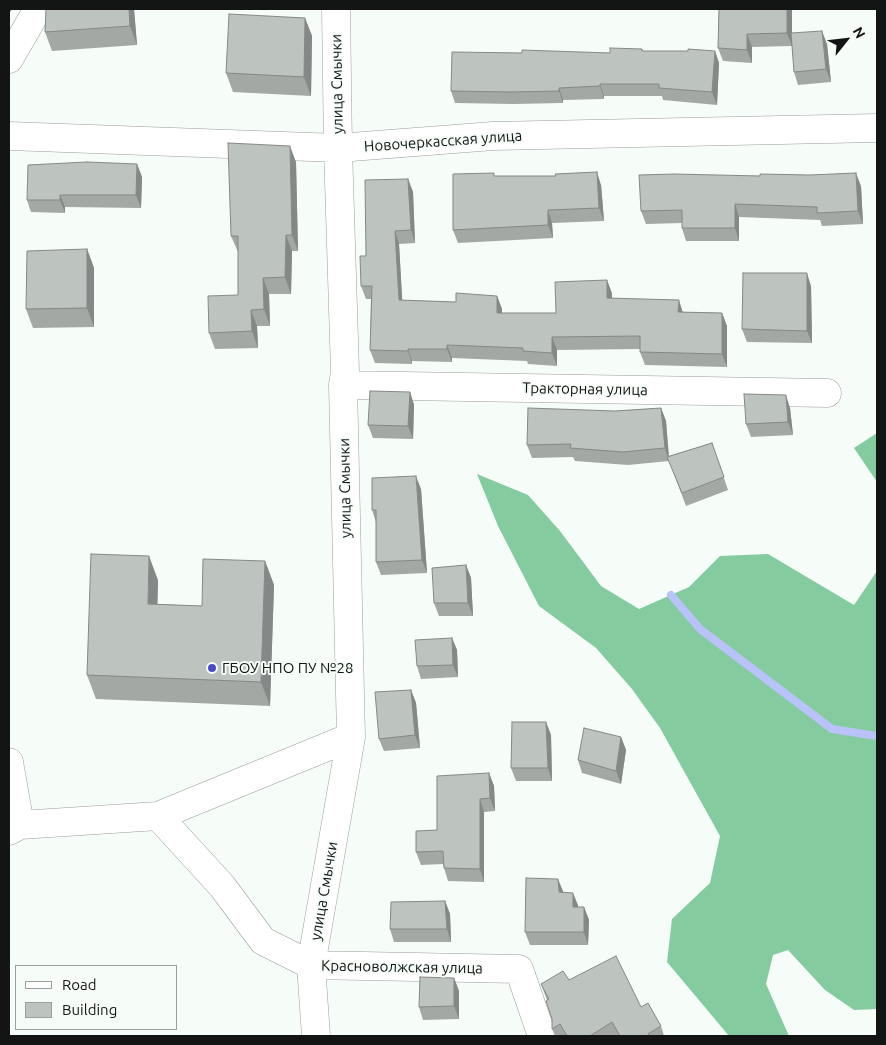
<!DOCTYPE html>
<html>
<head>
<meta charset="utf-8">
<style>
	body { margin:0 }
	#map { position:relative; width:886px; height:1045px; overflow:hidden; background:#f6fcf8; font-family:Ubuntu,sans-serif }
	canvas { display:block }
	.frame { position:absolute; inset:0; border:10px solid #131514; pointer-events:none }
	.legend { position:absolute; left:15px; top:965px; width:162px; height:65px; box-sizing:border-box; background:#f6fcf8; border:1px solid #9ba09d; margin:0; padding:6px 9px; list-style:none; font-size:15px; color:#131514 }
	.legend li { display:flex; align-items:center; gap:10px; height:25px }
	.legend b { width:25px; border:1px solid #9ba09d }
	.north { position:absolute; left:821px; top:15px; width:50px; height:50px; -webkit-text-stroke:4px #f6fcf8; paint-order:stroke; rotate:61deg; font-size:14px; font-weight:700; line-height:20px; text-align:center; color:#131514 }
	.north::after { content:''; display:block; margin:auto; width:18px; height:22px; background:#131514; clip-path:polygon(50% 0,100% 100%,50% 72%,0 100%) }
</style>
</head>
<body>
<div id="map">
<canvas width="886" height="1045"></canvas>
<div class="frame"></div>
<ul class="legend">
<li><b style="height:6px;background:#fff"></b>Road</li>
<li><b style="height:14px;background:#bdc3bf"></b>Building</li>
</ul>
<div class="north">N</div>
</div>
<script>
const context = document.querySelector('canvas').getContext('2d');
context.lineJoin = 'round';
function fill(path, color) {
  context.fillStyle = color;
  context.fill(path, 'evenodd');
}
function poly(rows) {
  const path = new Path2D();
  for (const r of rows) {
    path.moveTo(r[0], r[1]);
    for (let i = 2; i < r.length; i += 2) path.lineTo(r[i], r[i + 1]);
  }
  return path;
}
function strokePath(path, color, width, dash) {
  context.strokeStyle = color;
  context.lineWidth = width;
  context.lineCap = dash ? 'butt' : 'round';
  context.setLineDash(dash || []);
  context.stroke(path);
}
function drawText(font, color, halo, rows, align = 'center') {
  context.font = font + ' Ubuntu,sans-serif';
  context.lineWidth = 4;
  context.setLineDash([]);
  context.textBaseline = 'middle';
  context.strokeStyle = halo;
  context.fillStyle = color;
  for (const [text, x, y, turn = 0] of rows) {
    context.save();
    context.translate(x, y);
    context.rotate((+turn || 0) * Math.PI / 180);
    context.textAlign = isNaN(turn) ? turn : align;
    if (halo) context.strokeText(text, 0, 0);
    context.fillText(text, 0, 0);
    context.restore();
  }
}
fill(poly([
	[877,433,877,482,854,448],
	[477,474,528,495,560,531,601,586,639,609,689,587,720,556,768,554,854,605,877,571,877,1009,854,1010,825,990,788,950,773,955,766,984,789,1036,729,1036,667,962,672,919,710,883,720,836,660,728,632,689,596,648,539,606,498,526]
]), '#84cba0');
strokePath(poly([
	[671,595,700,629,832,729,877,736]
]), '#bac3f9', 8);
const minor = poly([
	[9,59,38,9],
	[9,136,338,148,493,136,877,128],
	[343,385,827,393],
	[9,762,20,825],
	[158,816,222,886,263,941,311,965,519,969,542,1036],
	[9,831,20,825,158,816,351,737],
	[316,1036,311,965,351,737,343,385,345,372,338,148,336,9]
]);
strokePath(minor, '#989d9a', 29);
strokePath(minor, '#fff', 28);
fill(poly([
	[46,9,134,9,137,45,52,51,45,32],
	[719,9,791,9,792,33,827,44,831,82,798,85,794,72,792,46,752,47,752,63,723,61,718,48],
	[305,18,312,36,311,96,233,92,226,73],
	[642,49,643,51,715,51,719,63,717,105,663,100,662,96,604,96,604,99,563,100,563,103,514,104,455,103,451,91,610,53],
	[296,162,298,251,292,251,291,294,269,294,270,326,257,326,258,348,215,349,209,333,238,295,238,252,231,236],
	[137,164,142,177,141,208,65,207,65,213,31,212,27,200],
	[495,176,601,185,604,221,552,223,553,238,458,243,453,230],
	[408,179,413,192,415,243,399,244,402,300,456,302,497,296,502,309,502,313,556,313,612,293,612,298,683,312,722,313,727,326,727,367,645,365,640,352,640,349,557,350,557,366,528,364,527,361,452,358,452,362,412,361,412,364,375,363,370,350,371,299,366,299,361,286,366,256],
	[861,186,863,224,822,226,820,220,739,217,739,241,686,241,682,228,682,223,646,224,641,211],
	[87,249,94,268,94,327,33,328,26,309],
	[811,286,812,343,747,342,742,329],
	[410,392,414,405,413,439,373,438,368,425],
	[661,408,666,421,669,456,712,443,728,490,686,506,669,461,628,465,575,461,573,457,532,458,527,445,615,411],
	[790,408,793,435,751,437,746,424],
	[421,489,427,573,381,575,376,562,376,522,372,510],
	[265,561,274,585,270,706,96,699,87,675,158,580,157,604,202,606],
	[466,565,471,578,473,616,439,616,434,603],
	[452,638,457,650,458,677,421,679,417,666],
	[411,690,416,703,420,748,384,751,379,739],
	[546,722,551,735,552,781,516,781,511,768],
	[621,737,626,750,621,784,582,773,578,760],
	[489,773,494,786,495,811,484,812,484,882,448,881,444,868,443,864,421,865,416,852,437,830],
	[563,891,563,892,578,905,578,907,584,907,589,920,588,945,530,945,525,932],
	[445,901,450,914,451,942,394,942,390,929],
	[454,978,459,991,459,1019,423,1020,419,1007],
	[569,980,641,1007,661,1026,664,1036,618,1036,617,1035,614,1036,555,1036,552,1029,552,1019,547,1000,541,984]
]), '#a3a8a4');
fill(poly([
	[9,9,12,9,9,14],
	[129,9,134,9,137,45,130,26],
	[787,9,791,9,792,10,792,46,787,33],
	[305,18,312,36,311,96,304,77],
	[822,31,827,44,831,82,826,69],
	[747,34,752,47,752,63,747,50],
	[715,51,719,63,717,105,712,92],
	[600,84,604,96,604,99,600,86],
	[559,88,563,100,563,103,559,91],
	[290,146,296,162,298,251,292,235],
	[137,164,142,177,141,208,136,195],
	[597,172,601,185,604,221,599,208],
	[856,173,861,186,863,224,858,211],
	[408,179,413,192,415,243,411,230],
	[60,195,65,207,65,213,60,200],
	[735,204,739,217,739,241,735,228],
	[548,210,552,223,553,238,548,225],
	[395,231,399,244,403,313,399,300],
	[286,235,292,251,291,294,285,277],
	[87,249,94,268,94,327,87,308],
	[807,273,811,286,812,343,807,331],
	[263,278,269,294,270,326,264,309],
	[607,280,612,293,612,310,607,298],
	[497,296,502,309,501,326,497,313],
	[679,300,683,313,678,312],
	[251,310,257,326,258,348,252,331],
	[722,313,727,326,727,367,722,354],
	[552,337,557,350,557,366,552,353],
	[447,345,452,358,452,362,447,349],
	[408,349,412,361,412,364,408,351],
	[410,392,414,405,413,439,408,426],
	[786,395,790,408,793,435,788,422],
	[661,408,666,421,669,461,665,448],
	[416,476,421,489,427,573,422,560],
	[149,556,158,580,157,628,148,604],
	[265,561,274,585,270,706,261,682],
	[466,565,471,578,473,616,468,603],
	[452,638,457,650,458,677,453,665],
	[411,690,416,703,420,748,415,735],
	[546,722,551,735,552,781,548,768],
	[621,737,626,750,621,784,616,771],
	[489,773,494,786,495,811,490,798],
	[480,799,484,812,484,882,480,869],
	[558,879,563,891,564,905,559,892],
	[573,893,578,905,578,920,573,907],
	[445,901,450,914,451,942,447,929],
	[584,907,589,920,588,945,584,932],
	[454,978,459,991,459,1019,454,1006]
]), '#848886');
const building = poly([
	[46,9,129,9,130,26,45,32,46,9],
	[719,9,787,9,787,33,747,34,747,50,718,48,719,9],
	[229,14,305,18,304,77,226,73,229,14],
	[822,31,826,69,794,72,791,33,822,31],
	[610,48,642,49,642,51,688,51,688,49,715,51,712,92,659,88,659,84,600,84,600,86,559,88,559,91,509,92,451,91,452,52,522,53,522,50,610,53,610,48],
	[228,143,290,146,292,235,286,235,285,277,263,278,264,309,251,310,252,331,209,333,208,296,238,295,238,236,231,236,228,143],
	[87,162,137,164,136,195,60,195,60,200,27,200,28,165,87,162],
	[597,172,599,208,548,210,548,225,453,230,453,174,494,173,494,176,556,176,555,174,597,172],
	[856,173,858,211,817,213,817,207,735,204,735,228,682,228,682,210,641,211,639,175,674,174,760,176,760,174,810,175,856,173],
	[408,179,411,230,395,231,399,300,456,302,456,293,497,296,497,313,556,313,555,282,607,280,607,298,679,300,678,312,722,313,722,354,640,352,640,336,552,337,552,353,523,351,523,348,447,345,447,349,408,349,408,351,370,350,372,286,361,286,360,256,366,256,365,180,408,179],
	[87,249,87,308,26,309,27,251,87,249],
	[743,273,807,273,807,331,742,329,743,273],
	[370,391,410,392,408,426,368,425,370,391],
	[744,394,786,395,788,422,746,424,744,394],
	[528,408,615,411,661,408,665,448,623,452,570,448,571,444,527,445,528,408],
	[712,443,724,477,682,493,667,457,712,443],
	[416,476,422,560,376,562,376,510,372,510,372,478,416,476],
	[91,554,149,556,148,604,202,606,203,559,265,561,261,682,87,675,91,554],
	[466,565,468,603,434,603,432,568,466,565],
	[452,638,453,665,417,666,415,640,452,638],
	[411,690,415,735,379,739,375,692,411,690],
	[512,722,546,722,548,768,511,768,512,722],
	[584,728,621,737,616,771,578,760,584,728],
	[489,773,490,798,480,799,480,869,444,868,443,851,416,852,416,831,437,830,437,776,489,773],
	[526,878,558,879,559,892,573,893,573,907,584,907,584,932,525,932,526,878],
	[445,901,447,929,390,929,391,902,445,901],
	[616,956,641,1007,648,1003,661,1026,648,1034,649,1036,620,1036,612,1022,590,1036,567,1036,560,1024,552,1029,552,1019,546,1001,549,999,541,984,563,971,569,980,616,956],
	[420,977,454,978,454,1006,419,1007,420,977]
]);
fill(building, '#bdc3bf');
strokePath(building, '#848886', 1);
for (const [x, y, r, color] of [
	[212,668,5,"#4c4cc2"]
]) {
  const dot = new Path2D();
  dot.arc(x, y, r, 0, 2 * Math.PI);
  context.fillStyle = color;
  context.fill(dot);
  strokePath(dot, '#f6fcf8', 2);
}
drawText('15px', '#131514', '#f6fcf8', [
	["улица Смычки",337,84,-91],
	["Новочеркасская улица",443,141,-4],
	["Тракторная улица",585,389,1],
	["улица Смычки",345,488,-91],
	["улица Смычки",324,891,-80],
	["Красноволжская улица",402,967,1]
]);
drawText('15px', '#131514', '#f6fcf8', [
	["ГБОУ НПО ПУ №28",222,668]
], 'left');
</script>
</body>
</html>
